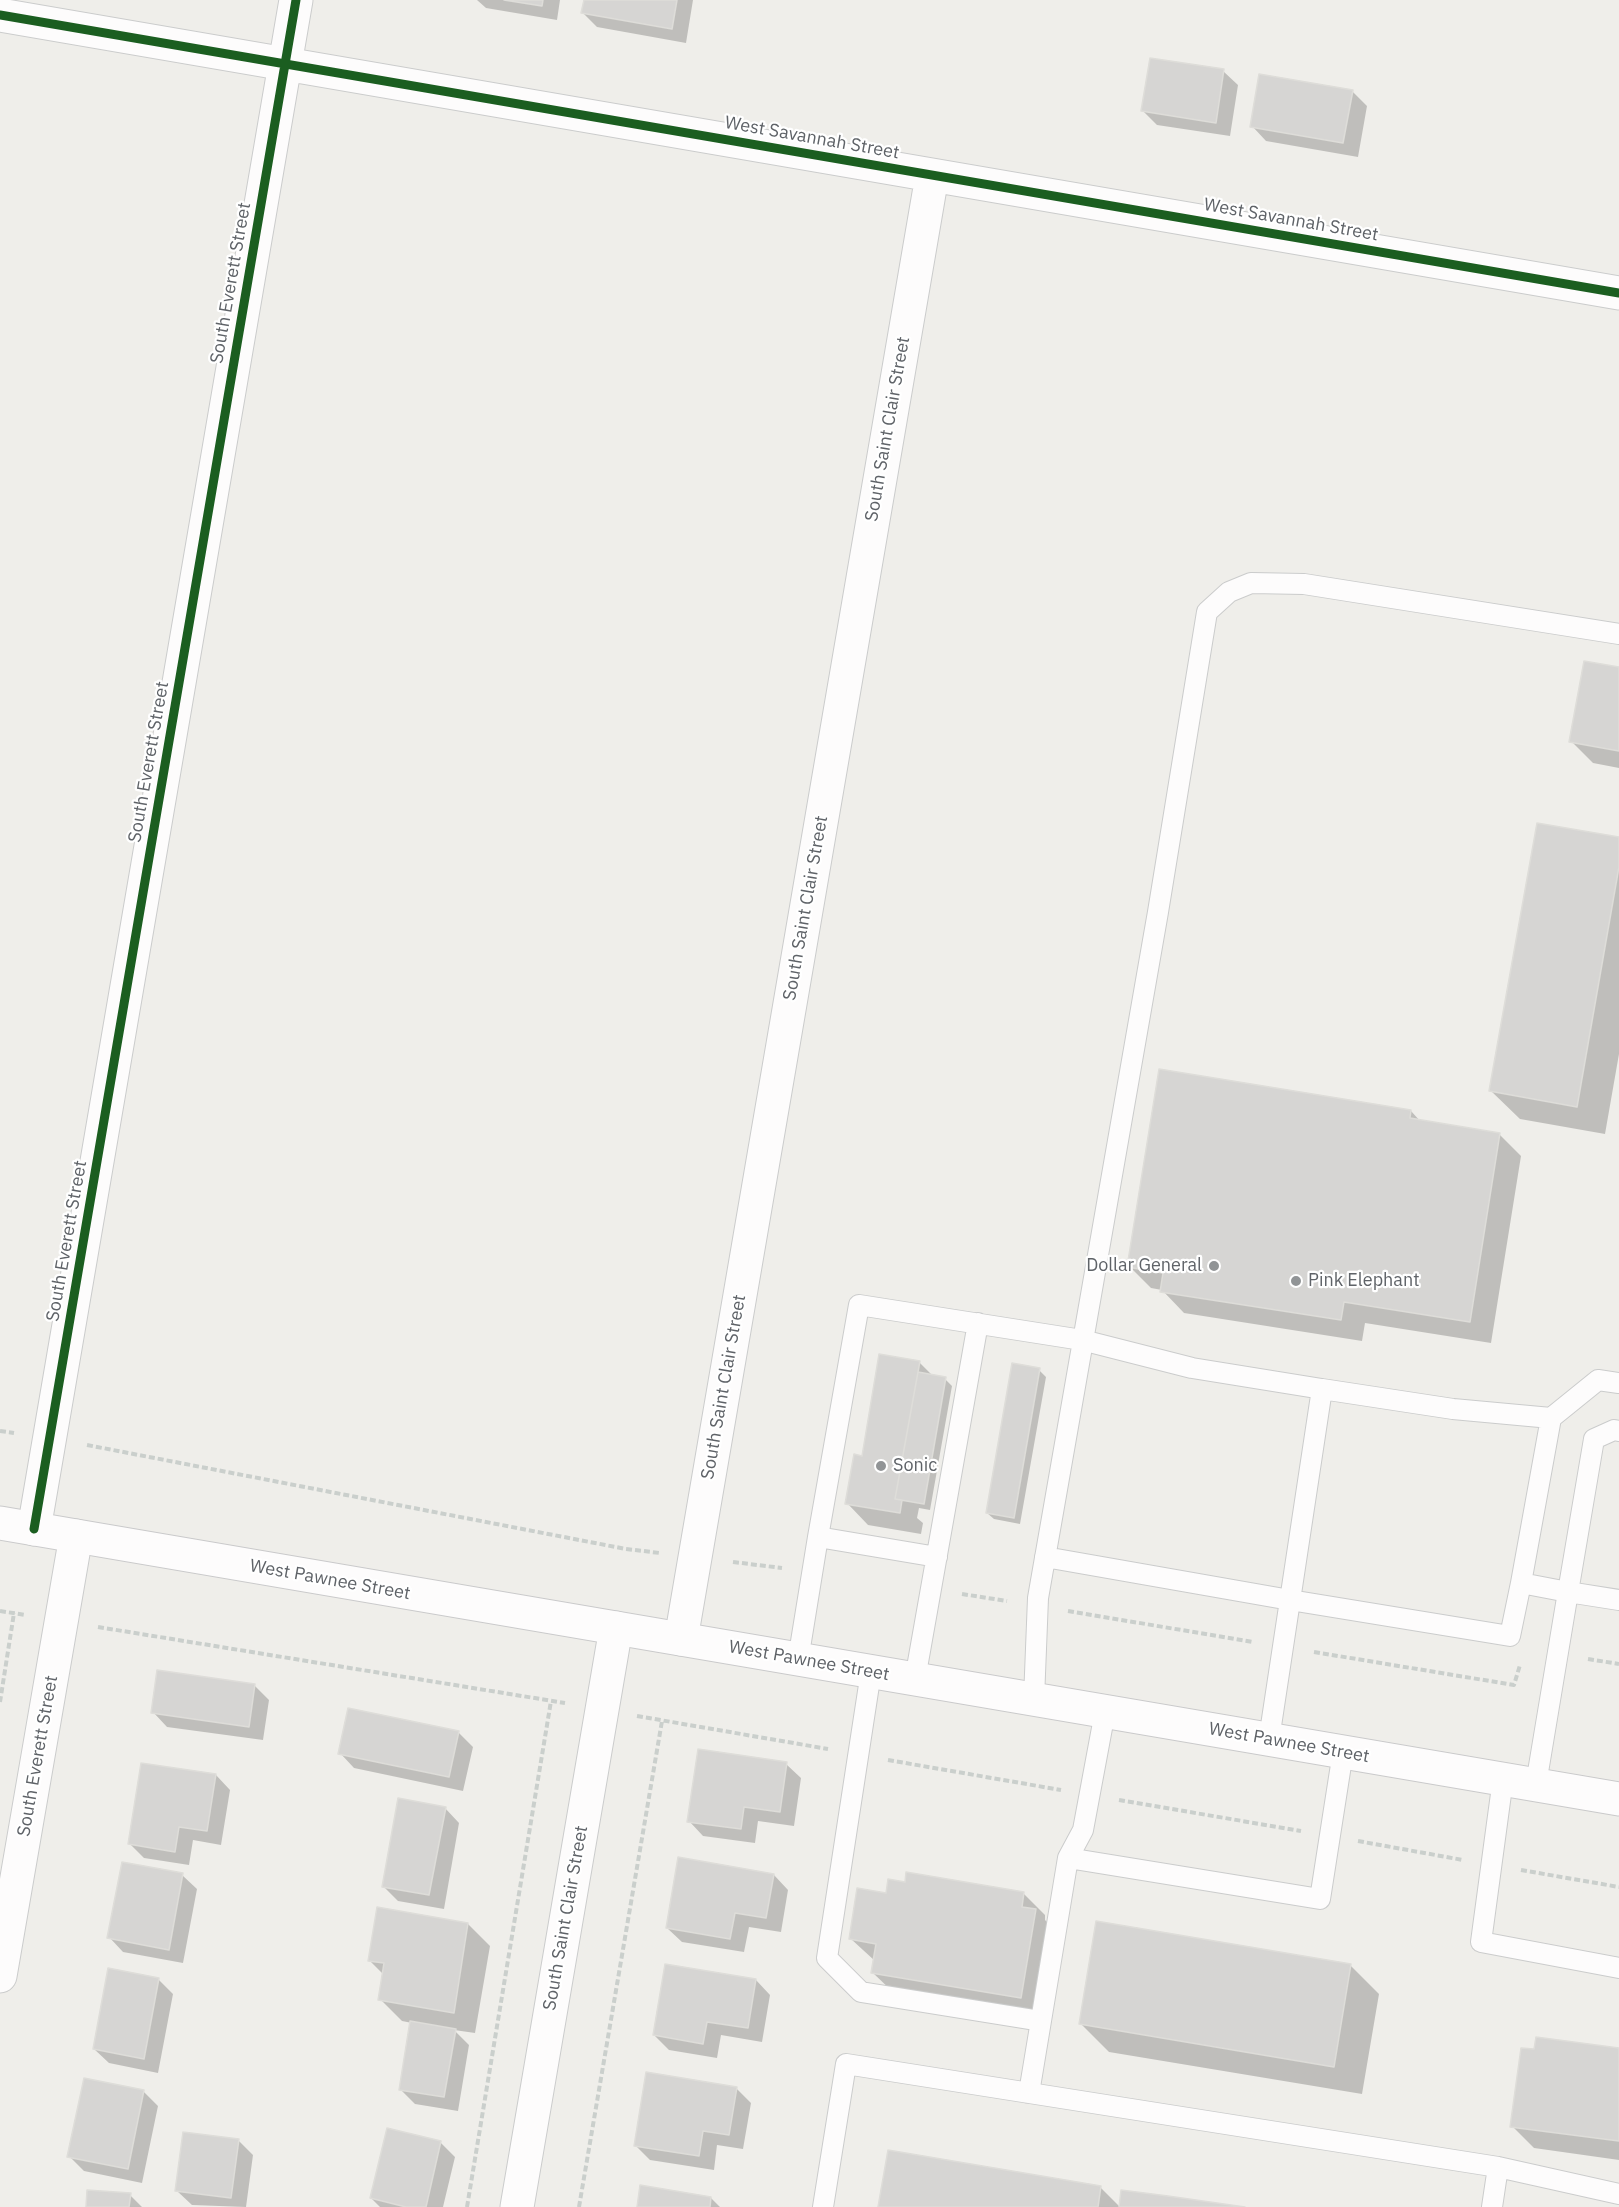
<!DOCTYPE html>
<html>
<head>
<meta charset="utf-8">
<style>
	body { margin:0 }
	canvas { display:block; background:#efeeea }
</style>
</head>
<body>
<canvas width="1619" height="2207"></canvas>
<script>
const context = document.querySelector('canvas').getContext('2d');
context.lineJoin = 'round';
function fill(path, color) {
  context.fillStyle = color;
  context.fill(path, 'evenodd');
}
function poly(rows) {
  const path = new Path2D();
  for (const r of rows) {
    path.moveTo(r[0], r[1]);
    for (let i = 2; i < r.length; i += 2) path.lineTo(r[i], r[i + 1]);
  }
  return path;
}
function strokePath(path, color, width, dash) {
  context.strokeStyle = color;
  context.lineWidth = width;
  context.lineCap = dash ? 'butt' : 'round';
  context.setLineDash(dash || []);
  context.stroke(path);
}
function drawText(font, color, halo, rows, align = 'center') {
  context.font = font + ' "IBM Plex Sans",sans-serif';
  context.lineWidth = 4.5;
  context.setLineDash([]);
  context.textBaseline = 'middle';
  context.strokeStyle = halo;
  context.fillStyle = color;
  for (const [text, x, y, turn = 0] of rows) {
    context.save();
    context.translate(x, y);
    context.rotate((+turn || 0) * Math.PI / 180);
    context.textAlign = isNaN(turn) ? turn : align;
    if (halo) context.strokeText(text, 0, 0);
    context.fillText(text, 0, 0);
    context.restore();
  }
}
fill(poly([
	[477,0,560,0,557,20,486,8],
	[585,0,693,0,686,43,597,27,583,13],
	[1223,71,1238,85,1230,136,1157,125,1142,110],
	[1352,91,1367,106,1358,157,1266,141,1252,126],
	[1619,669,1619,768,1593,763,1571,741],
	[1619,839,1619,1054,1605,1134,1520,1119,1491,1091],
	[1411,1111,1421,1122,1499,1134,1521,1156,1491,1343,1365,1323,1362,1341,1184,1313,1162,1290,1151,1288,1129,1266],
	[919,1362,934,1377,945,1379,952,1386,930,1510,919,1508,917,1518,923,1523,921,1534,868,1525,847,1503,863,1457],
	[1039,1370,1046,1377,1020,1524,994,1519,987,1513],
	[254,1685,269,1700,263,1740,167,1727,153,1712],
	[350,1710,459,1733,473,1747,463,1791,354,1768,340,1753],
	[786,1764,801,1778,794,1826,758,1821,755,1843,703,1836,689,1821],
	[216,1775,230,1790,221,1845,193,1840,189,1865,144,1858,129,1843],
	[445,1808,459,1823,444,1909,398,1901,383,1886],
	[182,1875,197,1889,183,1963,123,1952,109,1937],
	[774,1875,788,1890,781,1932,749,1927,744,1952,682,1942,667,1928],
	[1024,1894,1045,1915,1045,1920,1057,1932,1043,2019,895,1994,873,1973,875,1961,851,1939],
	[468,1924,490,1946,475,2033,454,2030,469,2045,458,2111,415,2104,400,2089,412,2023,402,2021,380,1999,384,1975,370,1961],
	[1350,1965,1379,1994,1362,2094,1109,2052,1080,2023],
	[158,1979,173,1994,158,2073,109,2063,94,2049],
	[756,1980,770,1995,762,2042,721,2035,717,2058,669,2050,654,2035],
	[1619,2050,1619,2160,1534,2148,1512,2126],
	[736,2088,751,2103,743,2149,717,2145,714,2170,650,2160,636,2146],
	[143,2091,158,2106,142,2183,84,2171,69,2156],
	[238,2140,253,2155,246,2207,192,2205,177,2191],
	[440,2142,455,2157,443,2207,380,2207,371,2198],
	[1100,2187,1120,2207,880,2207],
	[130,2195,142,2207,87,2207],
	[711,2198,720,2207,638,2207]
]), '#0003');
const building = poly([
	[504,0,543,0,542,6,504,0],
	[584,0,677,0,672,29,581,13,584,0],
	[1150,58,1224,69,1216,123,1141,111,1150,58],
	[1259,74,1353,90,1343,143,1250,127,1259,74],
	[1584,661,1619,667,1619,751,1569,742,1584,661],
	[1537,823,1619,837,1619,867,1577,1107,1489,1091,1537,823],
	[1159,1069,1411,1110,1410,1118,1500,1133,1470,1322,1344,1302,1341,1320,1160,1292,1163,1273,1127,1267,1159,1069],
	[879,1354,920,1361,895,1499,902,1500,900,1513,845,1504,854,1454,862,1456,879,1354],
	[1012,1363,1040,1368,1014,1518,986,1513,1012,1363],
	[918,1372,946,1377,924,1504,895,1499,918,1372],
	[157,1670,255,1684,249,1727,151,1713,157,1670],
	[348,1708,459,1731,449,1777,338,1754,348,1708],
	[698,1749,787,1762,780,1812,744,1807,741,1829,687,1822,698,1749],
	[141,1763,216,1774,207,1831,179,1827,175,1852,128,1844,141,1763],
	[398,1798,446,1807,429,1895,382,1887,398,1798],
	[678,1857,774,1874,766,1918,735,1913,730,1939,666,1928,678,1857],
	[122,1862,183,1873,169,1950,107,1938,122,1862],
	[906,1872,1024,1892,1022,1907,1036,1909,1021,1998,871,1973,876,1944,849,1939,857,1888,886,1893,888,1879,905,1882,906,1872],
	[377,1907,468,1923,454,2013,378,2000,384,1963,368,1961,377,1907],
	[1096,1921,1351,1964,1334,2067,1079,2024,1096,1921],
	[665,1964,756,1979,748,2028,707,2022,703,2044,653,2035,665,1964],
	[108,1968,159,1978,144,2059,93,2049,108,1968],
	[410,2021,456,2029,444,2097,399,2090,410,2021],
	[1536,2037,1619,2048,1619,2141,1510,2127,1521,2048,1534,2049,1536,2037],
	[646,2072,737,2087,729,2135,703,2131,699,2156,634,2146,646,2072],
	[84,2078,144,2090,128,2169,67,2157,84,2078],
	[387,2128,441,2141,426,2207,406,2207,370,2198,387,2128],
	[183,2132,239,2139,231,2198,175,2191,183,2132],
	[888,2150,1101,2186,1098,2207,878,2207,888,2150],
	[640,2185,711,2197,710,2207,637,2207,640,2185],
	[87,2190,131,2193,129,2207,86,2207,87,2190],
	[1121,2190,1168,2196,1245,2207,1119,2207,1121,2190]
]);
fill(building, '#d6d5d3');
strokePath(building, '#deddd9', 1.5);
const service = poly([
	[1322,1389,1453,1409,1551,1418],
	[1619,1431,1614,1430,1594,1439,1568,1592,1619,1600],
	[818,1537,937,1557],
	[1045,1557,1290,1600,1510,1636,1521,1583],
	[798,1660,818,1537,859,1305,1082,1340,1192,1368,1322,1389,1269,1739],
	[871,1672,827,1958,861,1992,1041,2021],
	[915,1679,978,1323],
	[1034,1699,1038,1598,1158,912,1207,612,1229,592,1251,583,1304,584,1619,634],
	[1503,1779,1481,1942,1619,1968],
	[1536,1784,1568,1592,1521,1583,1551,1418,1598,1380,1619,1383],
	[1068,1858,1320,1899,1343,1752],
	[1029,2093,1068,1858,1083,1830,1105,1712],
	[823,2207,846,2064,1498,2167,1619,2194],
	[1492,2207,1498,2167]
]);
const minor = poly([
	[0,15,1619,293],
	[34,1529,296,0],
	[681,1639,932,176],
	[0,1976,76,1536],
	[517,2207,616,1628]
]);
const secondary = poly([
	[0,1523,1619,1799]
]);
strokePath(service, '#cbcccc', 22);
strokePath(minor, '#cbcccc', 35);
strokePath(secondary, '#cacacb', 35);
strokePath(poly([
	[0,1431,14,1433],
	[87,1445,626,1549,660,1553],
	[733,1562,782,1568],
	[962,1594,1007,1601],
	[0,1611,26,1615],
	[1068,1611,1253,1642],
	[98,1627,565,1703],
	[1314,1652,1514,1685,1520,1665],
	[1588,1659,1619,1664],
	[0,1702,14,1613],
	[637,1716,828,1749],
	[888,1760,1061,1790],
	[1119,1800,1301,1831],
	[1358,1841,1463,1860],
	[1521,1870,1619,1887],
	[467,2207,551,1701],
	[579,2207,662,1721]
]), '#cacfcc', 4, [6, 3]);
strokePath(service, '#fdfcfc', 20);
strokePath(minor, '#fdfcfc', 33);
strokePath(secondary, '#fdfcfc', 33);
strokePath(poly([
	[0,15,1619,293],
	[34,1529,296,0]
]), '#1b5e20', 9);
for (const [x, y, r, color] of [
	[1214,1266,6,"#919496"],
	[1296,1281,6,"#919496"],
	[881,1466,6,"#919496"]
]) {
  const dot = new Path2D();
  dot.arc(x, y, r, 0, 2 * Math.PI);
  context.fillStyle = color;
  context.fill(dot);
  strokePath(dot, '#fff', 2);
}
drawText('18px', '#5f6368', '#fff', [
	["West Savannah Street",812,138,10],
	["West Savannah Street",1291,220,10],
	["South Everett Street",231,283,-80],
	["South Saint Clair Street",888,429,-80],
	["South Everett Street",149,762,-80],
	["South Saint Clair Street",806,908,-80],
	["South Everett Street",67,1241,-80],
	["South Saint Clair Street",724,1387,-80],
	["West Pawnee Street",330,1580,10],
	["West Pawnee Street",809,1661,10],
	["West Pawnee Street",1289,1743,10],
	["South Everett Street",38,1756,-80],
	["South Saint Clair Street",566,1918,-80]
]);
drawText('18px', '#5f6368', '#fff', [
	["Dollar General",1202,1266,"right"],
	["Pink Elephant",1308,1281],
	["Sonic",893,1466]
], 'left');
</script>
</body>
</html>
